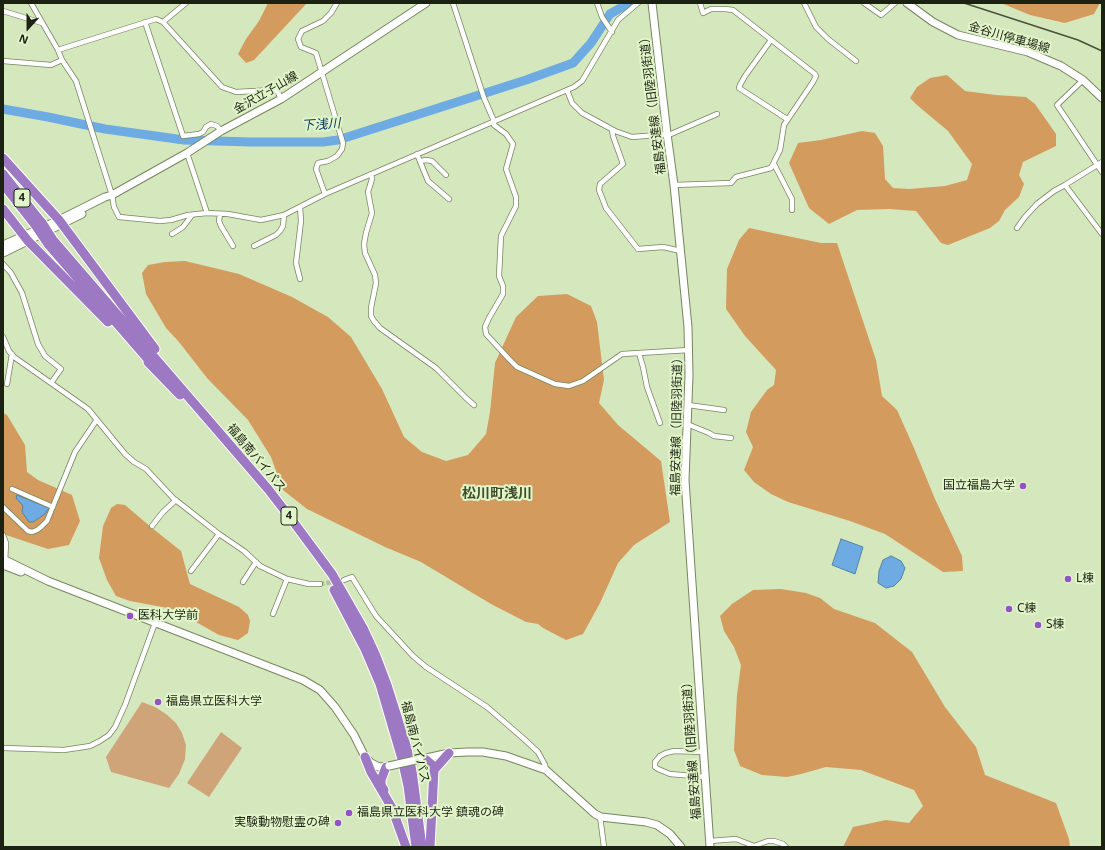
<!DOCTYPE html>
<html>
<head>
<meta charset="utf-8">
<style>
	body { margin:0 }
	#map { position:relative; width:1105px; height:850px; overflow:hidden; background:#d5e7bd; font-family:"Noto Sans",sans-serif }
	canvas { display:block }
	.frame { position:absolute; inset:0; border:4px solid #1c2212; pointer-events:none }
	.north { position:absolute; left:8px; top:8px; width:40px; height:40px; -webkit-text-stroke:3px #e2f5ca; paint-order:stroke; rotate:201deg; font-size:11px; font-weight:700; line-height:16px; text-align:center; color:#1c2212 }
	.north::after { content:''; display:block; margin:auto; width:14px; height:18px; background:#1c2212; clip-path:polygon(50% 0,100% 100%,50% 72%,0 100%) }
</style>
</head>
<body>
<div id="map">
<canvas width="1105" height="850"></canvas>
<div class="frame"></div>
<div class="north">N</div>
</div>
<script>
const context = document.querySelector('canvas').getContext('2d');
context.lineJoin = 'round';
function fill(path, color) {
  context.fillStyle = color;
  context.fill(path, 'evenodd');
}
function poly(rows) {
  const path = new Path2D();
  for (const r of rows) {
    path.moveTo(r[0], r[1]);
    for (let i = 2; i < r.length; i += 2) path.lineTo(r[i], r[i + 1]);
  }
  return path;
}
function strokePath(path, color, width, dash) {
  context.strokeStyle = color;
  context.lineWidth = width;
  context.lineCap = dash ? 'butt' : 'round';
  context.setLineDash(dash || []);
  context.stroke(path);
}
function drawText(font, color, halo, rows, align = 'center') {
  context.font = font + ' "Noto Sans","Noto Sans JP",sans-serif';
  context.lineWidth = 4;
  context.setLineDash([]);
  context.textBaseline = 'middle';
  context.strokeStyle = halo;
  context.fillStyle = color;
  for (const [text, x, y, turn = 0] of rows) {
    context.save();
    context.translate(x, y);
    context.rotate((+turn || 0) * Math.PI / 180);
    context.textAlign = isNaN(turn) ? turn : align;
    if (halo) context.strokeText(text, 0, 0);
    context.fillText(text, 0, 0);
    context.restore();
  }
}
fill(poly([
	[142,702,155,707,166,714,176,723,182,733,186,745,185,759,179,774,169,788,111,772,106,757],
	[221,732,242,748,209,797,187,783]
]), '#d0a479');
fill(poly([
	[268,3,307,3,254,60,246,63,238,54,246,39,259,21],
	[1001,3,1100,3,1094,14,1065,23,1030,15],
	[947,75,965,91,996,95,1026,97,1035,104,1056,134,1056,146,1023,162,1019,175,1024,184,1019,197,1005,210,999,221,990,228,948,245,941,243,916,211,889,209,857,210,829,224,809,208,789,163,798,143,821,140,862,131,875,133,883,146,885,179,893,188,909,189,945,186,967,180,972,164,948,131,917,105,910,98,917,87,930,78],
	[749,228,821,243,837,243,876,360,882,396,897,410,914,448,935,499,962,556,963,571,943,572,885,534,850,521,788,502,771,494,754,482,744,470,753,447,746,432,751,412,767,390,774,385,776,370,745,336,726,309,727,269,739,240],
	[185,261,239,274,292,297,328,317,351,337,382,389,404,437,422,452,446,461,468,455,486,434,490,412,495,363,516,317,538,296,567,294,591,306,597,322,604,380,599,403,618,425,661,461,670,522,634,545,618,563,600,603,583,634,566,640,543,628,538,624,526,622,491,604,421,562,385,547,307,509,283,490,271,457,248,420,207,378,179,342,166,328,146,294,142,273,148,265,165,262],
	[3,413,7,415,25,445,27,472,38,480,72,495,80,521,69,545,48,549,3,534],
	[117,504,125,505,152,528,181,551,190,584,239,607,248,615,250,621,248,633,238,640,219,635,173,609,130,601,116,596,107,580,99,558,103,526,111,508],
	[781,589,806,593,820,598,834,609,875,623,912,652,945,707,976,747,985,775,1056,803,1069,839,1070,847,843,847,853,827,886,820,909,823,923,806,914,790,861,770,826,767,801,774,787,777,762,775,740,766,734,750,737,695,741,665,734,647,724,631,720,616,732,604,753,590]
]), '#d49b5e');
const water = poly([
	[17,495,49,508,45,514,33,522,29,522,22,512,23,506,16,498,17,495],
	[841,539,863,547,855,574,832,565,841,539],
	[891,556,901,561,905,568,901,579,894,586,886,588,878,583,879,571,883,560,891,556]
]);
fill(water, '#6dabe2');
strokePath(water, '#5582a4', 1);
strokePath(poly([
	[3,109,48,117,105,129,184,140,250,142,323,142,338,140,526,80,573,63,591,43,610,14,629,3]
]), '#6dabe2', 9);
strokePath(poly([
	[320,584,344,580]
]), '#b0c09b', 4.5, [4.5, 2]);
const street = poly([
	[31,3,58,50,62,60,76,81,112,195,114,207,119,217,160,221,171,220,188,215,207,213,228,214,261,220,284,215,325,194,574,87,582,81,618,20,638,3],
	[453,3,484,98,494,121,494,125,506,134,513,144,506,169,516,197,516,206,501,236,499,276,503,286,503,294,489,318,485,327,486,334,509,359,517,367,555,384,569,386,583,381,622,354,689,350],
	[597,3,602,17,612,32],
	[804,3,816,27,828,39,856,61],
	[864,3,881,15,895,3],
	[3,11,42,23],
	[145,22,183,136,199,134,203,132,206,127,211,124,217,126,221,131],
	[163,22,186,3],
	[771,40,745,76,740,85,739,88,787,119],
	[58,50,156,19,163,22,222,87,236,92,273,90,278,92,281,99],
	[3,61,51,65,62,60],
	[1083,80,1057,105,1102,172],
	[567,90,572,103,582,113,615,131,632,137,671,134,717,114],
	[612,130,613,136,623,164,600,184,599,190,606,208,638,249,663,247,681,251],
	[187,153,207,213],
	[417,154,428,181,449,199],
	[421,161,426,160,432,161,446,175],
	[1102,162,1065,185,1102,234],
	[774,164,792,199,792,210],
	[371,174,372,179,368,192,372,213,366,233,364,244,365,253,375,275,376,283,371,308,371,316,374,321,380,328,436,368,466,398,474,405],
	[674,185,731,183,736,177,771,168,780,150,784,125,813,82,816,76,815,74,733,10,725,9,711,9,703,13,700,3],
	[325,194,316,169,318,163,328,161,337,156,342,149,343,143,316,53,301,47,298,39,302,31,323,21,331,13,337,3],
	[300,207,301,221,296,263,300,279],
	[220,214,219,221,221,226,233,246],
	[1017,228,1025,217,1037,204,1054,191,1065,185],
	[172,234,183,227,192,215],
	[254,246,276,235,280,231,283,226,284,215],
	[3,264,11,273,22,293,38,344,45,356,61,369,51,383],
	[3,337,9,351,14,357,88,409,125,454,134,462,146,469,174,499,182,505,219,534,244,551,260,566,287,579,309,584,320,584],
	[639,353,643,367,647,387,660,423],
	[7,384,12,354],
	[688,405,724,410],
	[687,424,709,433,714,436,731,438],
	[12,489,53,507],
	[3,507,28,531,32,532,37,530,41,527,47,521,75,452,96,421],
	[152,526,163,512,176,500],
	[3,535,6,543,5,562],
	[191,571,219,534],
	[344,580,352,577,376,616,413,656,426,667,487,707,524,739,538,752,545,765,546,770],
	[243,582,256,562],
	[273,614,287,579],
	[3,748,64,750,90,746,100,741,109,735,115,727,125,705,155,623],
	[704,752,674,751,666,753,660,756,655,762,655,767,658,769,670,774,705,777],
	[600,816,604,847],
	[710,841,736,839,754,846,768,841,774,841,783,844,786,847]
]);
const secondary = poly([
	[652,3,667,134,674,185,688,327,689,375,685,480,710,847],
	[907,3,933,22,958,35,1028,52,1061,66,1083,80,1102,98],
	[3,245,59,220,105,197,112,195,187,153,221,131,281,99,426,3],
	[3,253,82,214],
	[3,559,48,581,303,680,320,690,335,707,354,735,365,757,371,763,379,767,389,766],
	[3,565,21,572],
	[422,759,449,753,467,752,483,752,506,756,546,770,595,814,601,817,646,822,657,825,670,834,681,847]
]);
const highway = poly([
	[3,158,59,220,155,349],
	[3,174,42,223],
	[3,184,36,226],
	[3,209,28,241,108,322],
	[53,240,268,489,292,520,332,574,363,628,376,656,387,685,406,745,412,771,422,847],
	[48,244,153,365],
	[148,362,180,395],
	[334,590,365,649,380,684,402,759,408,786,416,847],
	[365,757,371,772,392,808,406,847],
	[425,759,432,765,434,770,430,847],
	[434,770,449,753],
	[384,790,381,785,381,780,386,767]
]);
strokePath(street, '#76865f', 6);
strokePath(secondary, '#76865f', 9);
strokePath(highway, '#fff', 11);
strokePath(street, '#fff', 4.5);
strokePath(secondary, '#fff', 7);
strokePath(highway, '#9e79c3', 9);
strokePath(poly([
	[964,3,1078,40,1102,51]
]), '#48513a', 1.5);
const secondaryBridge = poly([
	[389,766,420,759]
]);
const highwayBridge = poly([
	[42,223,53,240],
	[36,226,48,244]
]);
strokePath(secondaryBridge, '#76865f', 9, []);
strokePath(highwayBridge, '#fff', 11, []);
strokePath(secondaryBridge, '#fff', 7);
strokePath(highwayBridge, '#9e79c3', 9);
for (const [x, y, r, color] of [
	[1023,486,4,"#9252c8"],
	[1068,579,4,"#9252c8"],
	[1009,609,4,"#9252c8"],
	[130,616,4,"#9252c8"],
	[1038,625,4,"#9252c8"],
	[158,702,4,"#9252c8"],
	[349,813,4,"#9252c8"],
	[338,823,4,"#9252c8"]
]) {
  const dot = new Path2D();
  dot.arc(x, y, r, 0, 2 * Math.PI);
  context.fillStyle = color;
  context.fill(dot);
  strokePath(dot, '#e2f5ca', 1.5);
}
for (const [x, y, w] of [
	[22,198,16],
	[289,516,16]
]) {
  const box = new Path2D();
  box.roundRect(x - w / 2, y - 9, w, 18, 3);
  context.fillStyle = '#e2f5ca';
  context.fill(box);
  strokePath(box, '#1c2212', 1);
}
drawText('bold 11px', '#1c2212', null, [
	["4",22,198],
	["4",289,516]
]);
drawText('12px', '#1c2212', '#e2f5ca', [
	["金谷川停車場線",1009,38,16],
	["金沢立子山線",266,93,-30],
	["福島安達線（旧陸羽街道）",653,103,-97],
	["福島安達線（旧陸羽街道）",677,424,-89],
	["福島南バイパス",256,458,50],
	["福島南バイパス",415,742,76],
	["福島安達線（旧陸羽街道）",692,748,-94]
]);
drawText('12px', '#1c2212', '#e2f5ca', [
	["国立福島大学",1015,486,"right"],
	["L棟",1076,579],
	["C棟",1017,609],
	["医科大学前",138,616],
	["S棟",1046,625],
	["福島県立医科大学",166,702],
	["福島県立医科大学 鎮魂の碑",357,813],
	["実験動物慰霊の碑",330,823,"right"]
], 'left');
drawText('italic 13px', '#0e3d61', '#e2f5ca', [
	["下浅川",321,125,-4]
]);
drawText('bold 14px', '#3e4c28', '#e2f5ca', [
	["松川町浅川",497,494]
]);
</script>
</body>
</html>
